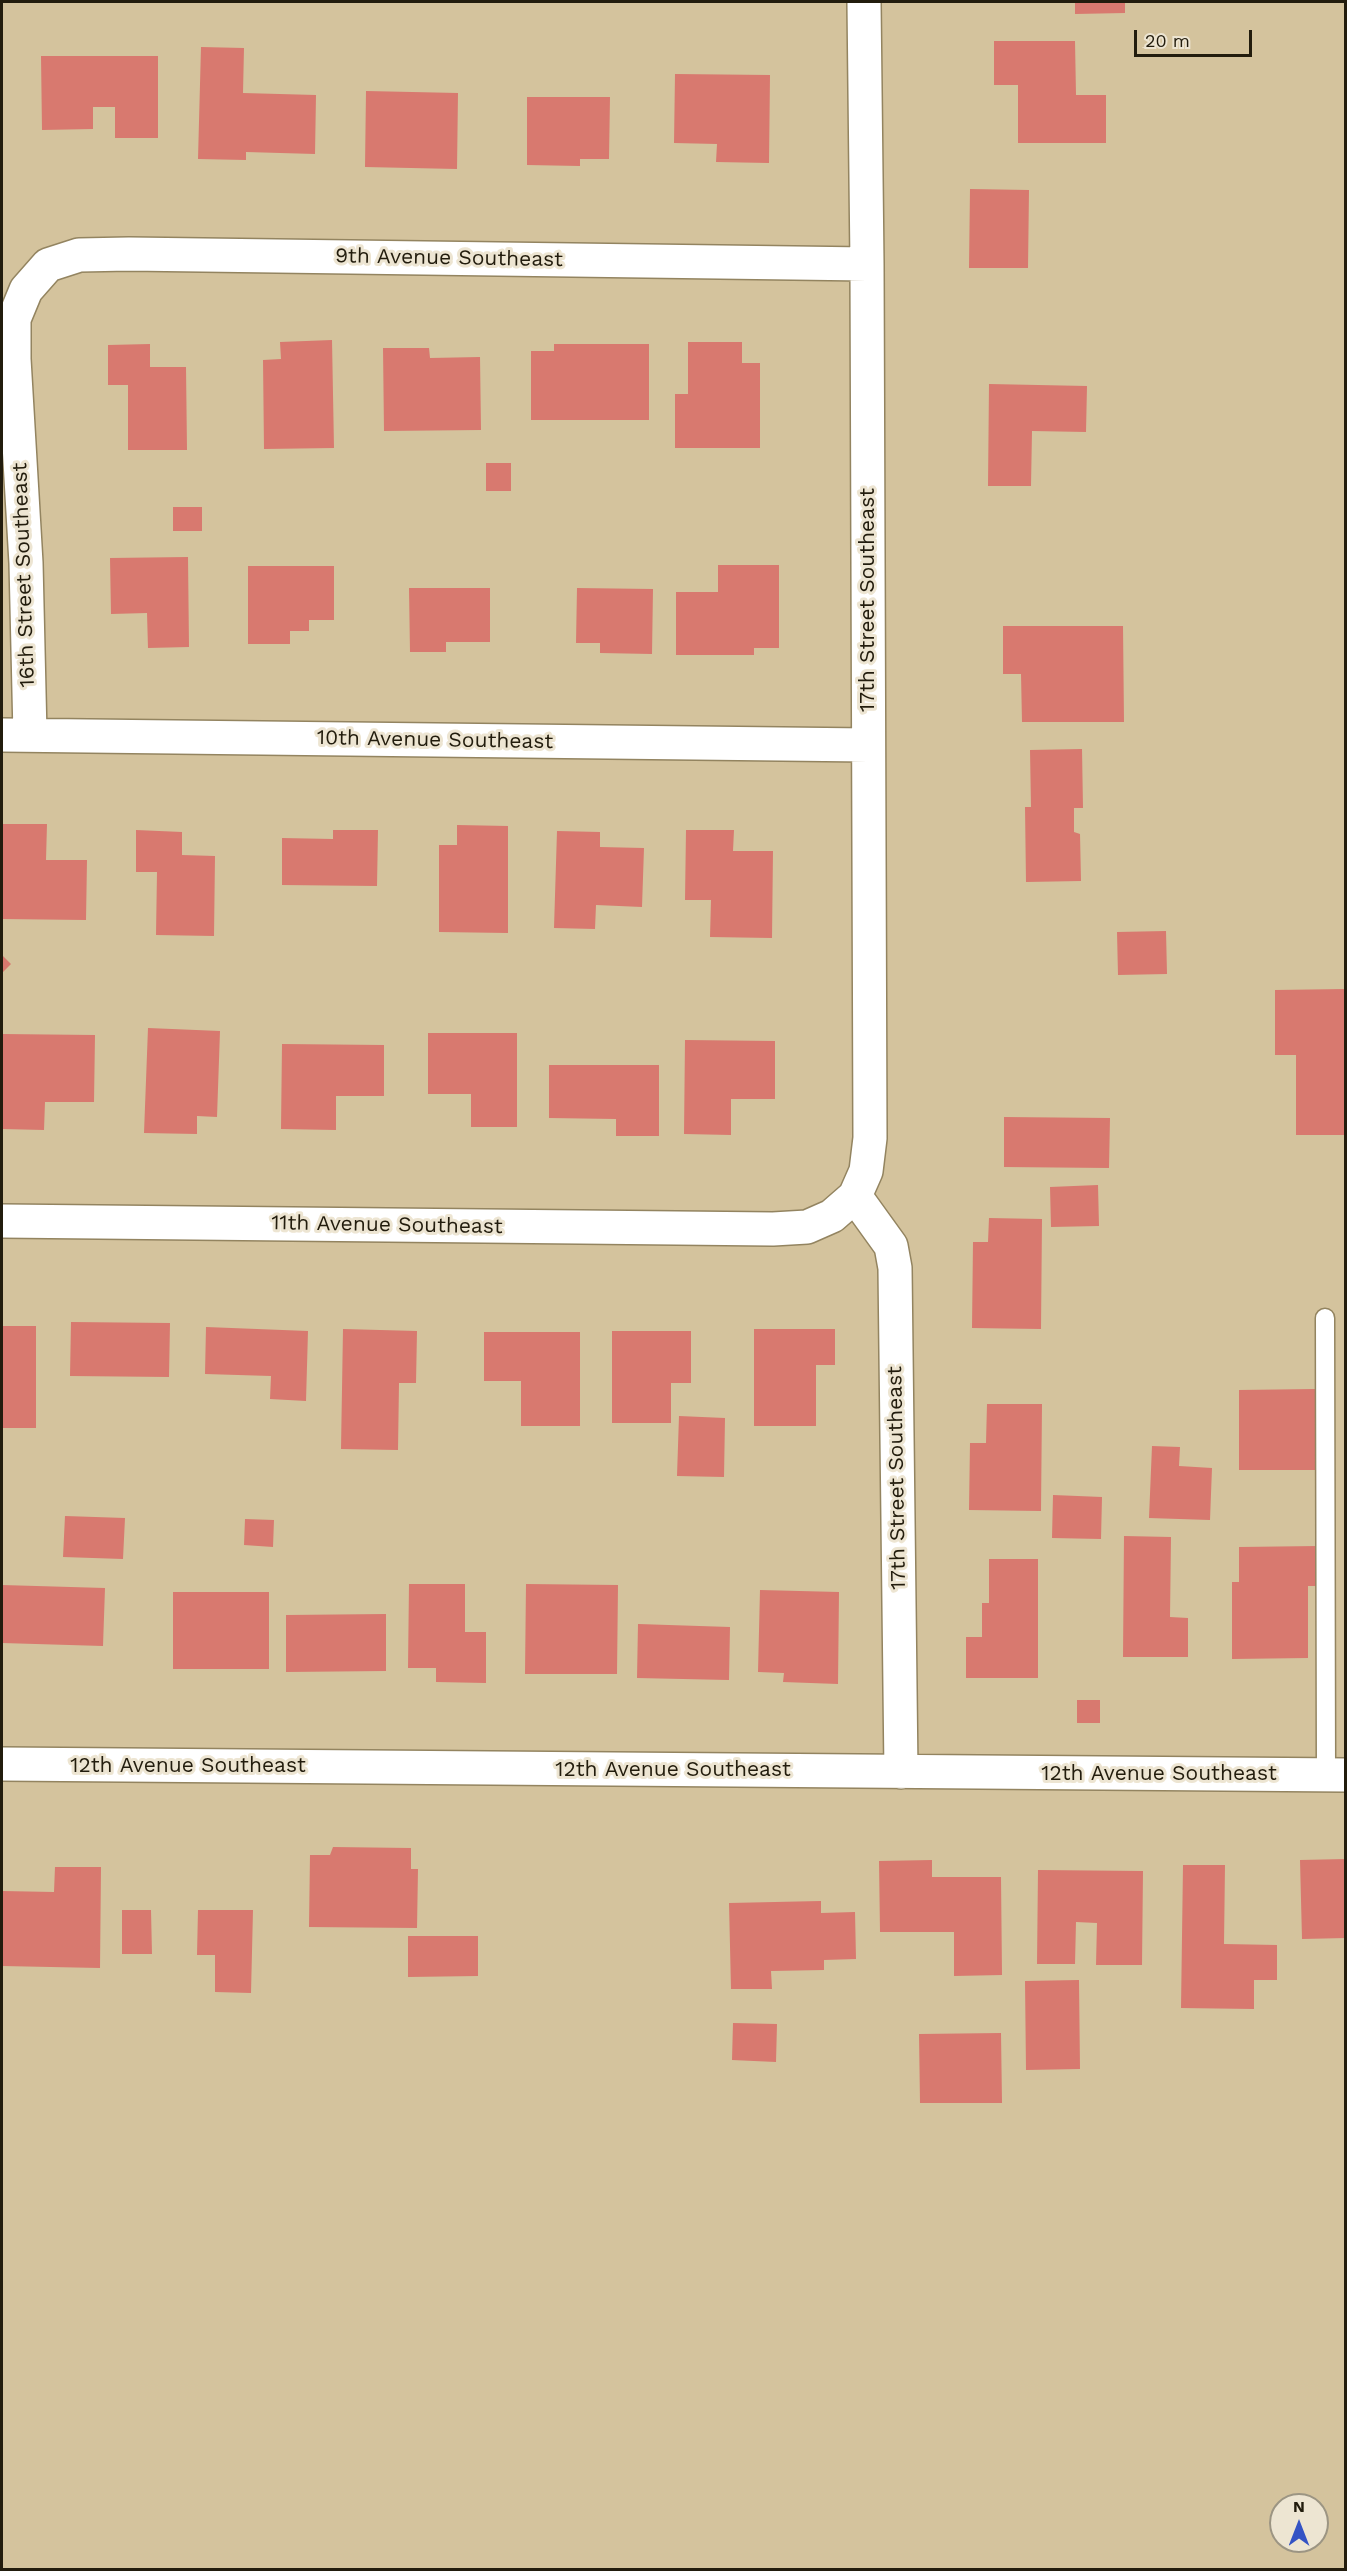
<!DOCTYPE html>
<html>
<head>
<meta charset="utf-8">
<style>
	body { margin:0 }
	#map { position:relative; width:1347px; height:2571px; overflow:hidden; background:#d4c39d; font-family:"Work Sans",sans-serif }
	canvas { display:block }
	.frame { position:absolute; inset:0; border:3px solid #221c0d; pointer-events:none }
	.north { position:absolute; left:1269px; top:2493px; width:60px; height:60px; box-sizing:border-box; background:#ede5d2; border:2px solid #9c9583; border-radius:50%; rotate:0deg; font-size:16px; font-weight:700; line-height:24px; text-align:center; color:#221c0d }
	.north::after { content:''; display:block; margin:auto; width:21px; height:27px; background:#3453c4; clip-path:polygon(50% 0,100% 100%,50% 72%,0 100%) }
	.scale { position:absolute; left:1134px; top:30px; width:118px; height:27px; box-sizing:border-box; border:3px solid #221c0d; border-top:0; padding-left:8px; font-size:18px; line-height:21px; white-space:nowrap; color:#221c0d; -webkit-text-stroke:4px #ede5d2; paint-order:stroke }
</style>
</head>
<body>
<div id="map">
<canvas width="1347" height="2571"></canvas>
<div class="frame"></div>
<div class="north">N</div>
<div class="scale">20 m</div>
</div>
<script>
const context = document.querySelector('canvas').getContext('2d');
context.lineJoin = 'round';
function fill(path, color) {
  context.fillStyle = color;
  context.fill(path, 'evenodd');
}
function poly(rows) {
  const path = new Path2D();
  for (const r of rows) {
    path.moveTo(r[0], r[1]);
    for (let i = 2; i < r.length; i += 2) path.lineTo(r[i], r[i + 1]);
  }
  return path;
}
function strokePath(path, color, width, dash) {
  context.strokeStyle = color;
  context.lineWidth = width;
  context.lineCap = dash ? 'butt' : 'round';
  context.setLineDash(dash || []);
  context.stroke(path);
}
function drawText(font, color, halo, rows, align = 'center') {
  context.font = font + ' "Work Sans",sans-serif';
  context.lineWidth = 6;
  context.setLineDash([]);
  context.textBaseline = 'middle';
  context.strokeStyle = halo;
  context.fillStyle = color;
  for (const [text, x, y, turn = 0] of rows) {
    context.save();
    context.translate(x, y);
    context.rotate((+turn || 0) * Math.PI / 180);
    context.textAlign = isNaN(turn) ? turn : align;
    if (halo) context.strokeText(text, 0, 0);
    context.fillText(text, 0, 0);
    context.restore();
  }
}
fill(poly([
	[1075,2,1125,2,1125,13,1075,14],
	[994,41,1075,41,1076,95,1106,95,1106,143,1018,143,1018,85,994,85],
	[201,47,244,48,243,93,316,95,315,154,246,152,246,160,198,159],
	[41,56,158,56,158,138,115,138,115,107,93,107,93,129,42,130],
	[675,74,770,75,769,163,716,162,717,144,674,143],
	[366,91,458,93,457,169,365,167],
	[527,97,610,97,609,159,580,159,580,166,527,165],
	[970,189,1029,190,1028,268,969,268],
	[332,340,334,448,264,449,263,360,281,359,280,342],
	[688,342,742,342,742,363,760,363,760,448,675,448,675,394,688,394],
	[150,344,150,367,186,367,187,450,128,450,128,385,108,385,108,345],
	[554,344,649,344,649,420,531,420,531,351,554,351],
	[383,348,429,348,430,358,480,357,481,430,384,431],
	[989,384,1087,386,1086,432,1032,431,1031,486,988,486],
	[486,463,511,463,511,491,486,491],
	[173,507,202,507,202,531,173,531],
	[188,557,189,647,148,648,147,613,111,614,110,558],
	[718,565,779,565,779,648,754,648,754,655,676,655,676,592,718,592],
	[248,566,334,566,334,620,309,620,309,631,290,631,290,644,248,644],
	[409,588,490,588,490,642,446,642,446,652,410,652],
	[577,588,653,589,652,654,600,653,600,643,576,643],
	[1003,626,1123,626,1124,722,1022,722,1021,674,1003,674],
	[1082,749,1083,808,1074,808,1074,832,1080,834,1081,881,1026,882,1025,807,1031,807,1030,750],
	[2,824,47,824,46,860,87,860,86,920,2,919],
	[457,825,508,826,508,933,439,932,439,845,457,845],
	[136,830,182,832,182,855,215,856,214,936,156,935,157,872,136,872],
	[333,830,378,830,377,886,282,885,282,838,333,839],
	[686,830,734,830,733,851,773,851,772,938,710,937,711,900,685,900],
	[557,831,600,832,600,847,644,848,642,907,596,905,595,929,554,928],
	[1166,931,1167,974,1118,975,1117,932],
	[2,955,11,964,2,973],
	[1346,989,1346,1135,1296,1135,1296,1055,1275,1055,1275,990],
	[148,1028,220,1031,217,1117,197,1116,197,1134,144,1133],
	[428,1033,517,1033,517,1127,471,1127,471,1094,428,1094],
	[2,1034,95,1035,94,1102,45,1102,44,1130,2,1129],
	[685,1040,775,1041,775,1099,731,1099,731,1135,684,1134],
	[282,1044,384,1045,384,1096,336,1096,336,1130,281,1129],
	[549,1065,659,1065,659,1136,616,1136,616,1119,549,1118],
	[1004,1117,1110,1118,1109,1168,1004,1167],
	[1098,1185,1099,1226,1051,1227,1050,1187],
	[989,1218,1042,1219,1041,1329,972,1328,973,1242,988,1242],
	[71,1322,170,1323,169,1377,70,1376],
	[2,1326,36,1326,36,1428,2,1428],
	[206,1327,308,1331,306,1401,270,1399,271,1376,205,1374],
	[343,1329,417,1331,416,1383,399,1383,398,1450,341,1449],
	[754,1329,835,1329,835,1365,816,1365,816,1426,754,1426],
	[612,1331,691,1331,691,1383,671,1383,671,1423,612,1423],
	[484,1332,580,1332,580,1426,521,1426,521,1381,484,1381],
	[1315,1389,1315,1470,1239,1470,1239,1390],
	[987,1404,1042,1404,1041,1511,969,1510,970,1443,986,1443],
	[679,1416,725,1418,724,1477,677,1476],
	[1152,1446,1180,1447,1179,1466,1212,1468,1210,1520,1149,1518],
	[1053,1495,1102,1497,1101,1539,1052,1538],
	[65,1516,125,1518,123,1559,63,1557],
	[245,1519,274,1520,273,1547,244,1545],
	[1124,1536,1171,1537,1170,1617,1188,1618,1188,1657,1123,1657],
	[1318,1546,1318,1586,1308,1586,1308,1658,1232,1659,1232,1582,1239,1582,1239,1547],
	[989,1559,1038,1559,1038,1678,966,1678,966,1637,982,1637,982,1603,989,1603],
	[409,1584,465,1584,465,1632,486,1632,486,1683,436,1682,436,1668,408,1668],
	[526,1584,618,1585,617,1674,525,1674],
	[2,1585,105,1588,103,1646,2,1643],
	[760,1590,839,1592,838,1684,783,1682,784,1673,758,1672],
	[173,1592,269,1592,269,1669,173,1669],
	[386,1614,386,1671,286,1672,286,1615],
	[638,1624,730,1627,729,1680,637,1678],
	[1077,1700,1100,1700,1100,1723,1077,1723],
	[333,1847,411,1848,411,1869,418,1869,417,1928,309,1927,310,1855,330,1855],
	[1346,1859,1346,1938,1302,1939,1300,1860],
	[932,1860,932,1877,1001,1877,1002,1975,954,1976,954,1932,880,1932,879,1861],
	[1183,1865,1225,1865,1224,1944,1277,1945,1277,1980,1254,1980,1254,2009,1181,2008],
	[55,1867,101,1867,100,1968,2,1966,2,1891,54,1892],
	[1038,1870,1143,1871,1142,1965,1096,1965,1097,1923,1076,1922,1075,1964,1037,1964],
	[821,1901,821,1913,855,1912,856,1959,824,1960,824,1970,771,1971,772,1989,731,1989,729,1903],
	[122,1910,151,1910,152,1954,122,1954],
	[198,1910,253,1910,251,1993,215,1992,215,1955,197,1955],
	[408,1936,478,1936,478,1976,408,1977],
	[1079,1980,1080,2069,1026,2070,1025,1981],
	[733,2023,777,2024,776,2062,732,2060],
	[1001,2033,1002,2103,920,2103,919,2034]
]), '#d8796f');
const service = poly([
	[1325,1318,1326,1775]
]);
const minor = poly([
	[2,735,868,745],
	[30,735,26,563,14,359,14,319,26,290,48,265,79,255,129,254,867,264],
	[855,1196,891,1246,895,1268,901,1772],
	[2,1221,773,1229,807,1227,832,1216,855,1196,866,1171,870,1138,867,264,864,2],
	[2,1764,1346,1775]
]);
strokePath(service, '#938460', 21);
strokePath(minor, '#938460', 36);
strokePath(service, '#fff', 18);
strokePath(minor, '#fff', 33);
drawText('21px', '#221c0d', '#ede5d2', [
	["9th Avenue Southeast",449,258,1],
	["16th Street Southeast",24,575,-92],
	["17th Street Southeast",868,600,-90],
	["10th Avenue Southeast",435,740,1],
	["11th Avenue Southeast",387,1225,1],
	["17th Street Southeast",897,1478,-91],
	["12th Avenue Southeast",188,1766],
	["12th Avenue Southeast",673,1770],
	["12th Avenue Southeast",1159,1774]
]);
</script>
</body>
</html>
